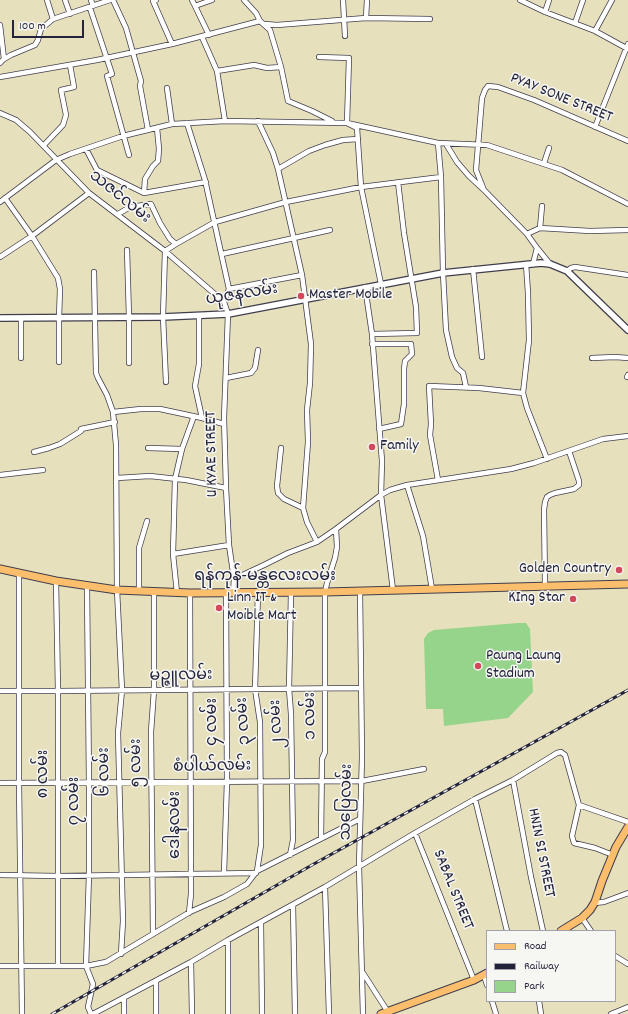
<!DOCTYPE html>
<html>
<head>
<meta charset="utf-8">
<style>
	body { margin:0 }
	#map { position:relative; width:628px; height:1014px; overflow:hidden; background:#e7e0bc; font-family:Dekko,sans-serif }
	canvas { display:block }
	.legend { position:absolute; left:486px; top:930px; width:130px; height:72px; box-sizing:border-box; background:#f6f6f2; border:1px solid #a1a1a9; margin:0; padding:5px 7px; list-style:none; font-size:12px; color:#22223b }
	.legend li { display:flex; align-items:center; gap:8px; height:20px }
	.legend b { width:20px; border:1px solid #a1a1a9 }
	.scale { position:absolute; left:12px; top:20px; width:72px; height:18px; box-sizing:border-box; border:2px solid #22223b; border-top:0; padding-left:5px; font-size:12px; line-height:14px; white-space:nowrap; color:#22223b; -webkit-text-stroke:3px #f6f6f2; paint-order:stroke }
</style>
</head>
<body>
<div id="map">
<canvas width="628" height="1014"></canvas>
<ul class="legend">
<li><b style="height:5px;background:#fabe6d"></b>Road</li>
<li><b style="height:5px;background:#22223b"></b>Railway</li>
<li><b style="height:11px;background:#95d48a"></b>Park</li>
</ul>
<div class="scale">100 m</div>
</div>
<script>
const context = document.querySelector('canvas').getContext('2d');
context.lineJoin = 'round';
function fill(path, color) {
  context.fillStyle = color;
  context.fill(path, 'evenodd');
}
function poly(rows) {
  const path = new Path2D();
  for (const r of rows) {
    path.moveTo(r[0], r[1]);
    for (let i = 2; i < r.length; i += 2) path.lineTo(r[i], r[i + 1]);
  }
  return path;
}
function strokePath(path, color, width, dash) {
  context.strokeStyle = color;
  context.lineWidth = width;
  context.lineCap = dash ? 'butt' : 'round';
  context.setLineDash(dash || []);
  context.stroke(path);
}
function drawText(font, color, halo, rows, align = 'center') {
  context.font = font + ' Dekko,"Noto Sans Myanmar",sans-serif';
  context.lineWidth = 3;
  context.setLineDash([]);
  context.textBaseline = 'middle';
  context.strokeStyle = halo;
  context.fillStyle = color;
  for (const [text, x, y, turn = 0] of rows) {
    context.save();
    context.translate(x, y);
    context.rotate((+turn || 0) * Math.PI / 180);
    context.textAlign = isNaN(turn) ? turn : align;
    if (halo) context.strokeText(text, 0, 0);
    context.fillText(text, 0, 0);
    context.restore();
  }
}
fill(poly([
	[518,623,526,623,530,629,533,692,508,718,444,726,443,709,426,709,424,639,428,633,434,630]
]), '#95d48a');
const minor = poly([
	[47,0,53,19,110,0],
	[65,0,70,14],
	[91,0,93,6],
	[113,0,126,28,141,81,140,86,148,130],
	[156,0,153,1,172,44],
	[192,0,195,6,212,0],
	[244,0,256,13,260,21,270,30,281,67,288,101,312,111,332,121],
	[343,0,345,36],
	[520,0,545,12,595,31,628,49],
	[195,6,209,35],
	[90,8,112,74,107,76,129,155],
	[545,12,549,0],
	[366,18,367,0],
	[575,23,583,0],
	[265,24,277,25,366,18,430,19],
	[0,25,4,59],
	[595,31,612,0],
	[202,37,217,71,225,121],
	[319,57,349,58,347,123,357,128,361,187,381,284],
	[0,63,4,59,11,55,35,45,38,40,41,29,53,19],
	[217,71,254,65,267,68,281,67],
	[0,77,97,60,172,44,260,21],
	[167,88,172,124],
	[0,113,16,120,30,132,89,193,165,251,224,302],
	[258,121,273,153,278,169,302,275,311,344,310,383,307,410,308,442,303,508,307,522,317,542],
	[187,123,205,180,229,289,224,302,228,314,224,418,226,488,229,545,234,579,233,593],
	[595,127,628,44],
	[438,143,441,177,443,273,446,330,452,357,457,368,463,373,466,387],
	[446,144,457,162,469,176,483,189],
	[44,145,63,125,66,115,61,90,74,87,70,65],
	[86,149,97,170,144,193,206,182],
	[544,163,549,148],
	[278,169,309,151,325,145,343,140,358,139],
	[144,193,145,179,153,166,158,161,159,149,157,128],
	[5,198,32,236,58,278,60,289,59,318,59,362],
	[0,202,56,160,70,154,123,136,172,124,225,121,347,123,438,143,487,145,562,170,628,204],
	[118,214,130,207,151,204,160,223,170,239,176,244,215,222,286,202,361,187,441,177],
	[540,228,542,206],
	[527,234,484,190,476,170,482,98,485,90,488,86,498,87,534,100,628,141],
	[537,248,550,264],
	[127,250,129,317,129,363],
	[222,254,330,230],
	[0,257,32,236,89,193],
	[526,264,528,293,529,340,523,393,527,408,547,459],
	[533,264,537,248,527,234,540,228,590,231,628,230],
	[473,269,482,357],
	[567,271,571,268,575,267,628,275],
	[94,272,96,373,98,378,107,395,113,412,116,445,117,590,122,690,118,733,123,921,121,954],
	[365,287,372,334,382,461,381,495,393,590],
	[229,289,302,275],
	[199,316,199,364,195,386,202,418],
	[21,318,21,358],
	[372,334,417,333,416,307,404,233,398,182],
	[372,344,411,344,412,354,405,361,404,369,404,404,401,424,379,429],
	[592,358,615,357,628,358],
	[627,377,628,375],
	[226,378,251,373,255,368,258,350],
	[166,382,163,317,165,251,176,244],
	[113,412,141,409,160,409,202,418,224,424],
	[148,448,182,449],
	[281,448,277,486,278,493,284,499,303,508],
	[34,452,49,448,60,444,81,431,81,429,115,422],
	[0,475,43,470],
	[117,478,150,476,186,480,226,488],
	[438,480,430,435,431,424,429,386,479,388,523,393],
	[173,554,229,545],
	[19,573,19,783,22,1014],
	[234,579,264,565,288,553,317,542,336,529,381,495,390,490,407,485],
	[56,581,58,691,58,966],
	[545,585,544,510,545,502,547,497,550,495,555,493,574,489,579,485,579,481,569,451],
	[87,586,89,783,89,875,86,966,93,984,88,1007,91,1014],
	[432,589,423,536,407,485,511,469,534,463,603,439,628,436],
	[139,591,139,548,147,521],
	[360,591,362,757,359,866,363,1014],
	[177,593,173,554,175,479,182,449,194,416],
	[0,691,58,691,361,688],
	[513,780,531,877,543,931],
	[0,783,362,781,424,769],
	[475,799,507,931],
	[579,805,572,836,574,843,595,848,613,855],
	[415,833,474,980],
	[321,838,322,759,325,752,325,592,327,583,335,558,337,547,336,529],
	[290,855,293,840,291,714,289,689,291,593],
	[257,871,261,845,260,722,255,689,258,593],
	[224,873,227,781,226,594],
	[0,875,58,876,256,873],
	[325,887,329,1014],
	[594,903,604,902,628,893],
	[293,905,295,1014],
	[189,913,191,894,190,593],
	[582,918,591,931],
	[261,923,262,1014],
	[153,934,151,732,154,690,154,591],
	[228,940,228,1014],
	[615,956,628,964],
	[191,962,192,1014],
	[0,966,86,966,106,962,190,912,224,897,247,884,257,871,360,819],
	[363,973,388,1012],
	[484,975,487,985],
	[156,981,156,1014],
	[124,998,124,1014],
	[492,1001,496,1014],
	[539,1001,541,1014],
	[93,1014,191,962,228,940,325,887,415,833,475,799,513,780,557,753,561,752,565,755,579,805,628,822],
	[611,1014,628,1007]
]);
const tertiary = poly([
	[0,318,163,317,228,314,443,273,541,263,550,264,567,271,628,330]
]);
const primary = poly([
	[0,569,56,581,117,590,190,593,325,592,628,584],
	[561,931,582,918,590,910,595,902,602,881,616,847,628,827],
	[381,1014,474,980,487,973]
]);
strokePath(minor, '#403e4e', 6);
strokePath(tertiary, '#403e4e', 8);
strokePath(primary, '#403e4e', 9);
strokePath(minor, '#fff', 4.5);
strokePath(tertiary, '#fff', 5.5);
strokePath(primary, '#fabe6d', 7);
const rail = poly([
	[52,1014,312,865,628,690]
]);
strokePath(rail, '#22223b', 3);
strokePath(rail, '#f6f6f2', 1.5, [4.5]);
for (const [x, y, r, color] of [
	[301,296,4,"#d1495b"],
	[372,447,4,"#d1495b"],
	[619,570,4,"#d1495b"],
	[573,599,4,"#d1495b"],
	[219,608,4,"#d1495b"],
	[478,666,4,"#d1495b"]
]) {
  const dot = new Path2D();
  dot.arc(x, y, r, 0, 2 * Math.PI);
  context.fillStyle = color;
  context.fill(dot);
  strokePath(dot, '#f6f6f2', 1.5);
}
drawText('16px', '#22223b', '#f6f6f2', [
	["PYAY SONE STREET",561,99,22],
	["သဇင်လမ်း",119,198,39],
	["ယုဇနလမ်း",242,296,-9],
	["U KYAE STREET",213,454,-91],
	["ရန်ကုန်-မန္တလေးလမ်း",265,578],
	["မဉ္ဇူလမ်း",181,677,-1],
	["၁ လမ်း",312,716,-91],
	["၃ လမ်း",245,721,-94],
	["၄ လမ်း",214,722,-90],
	["၂ လမ်း",278,724,-93],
	["၅ လမ်း",138,763,-91],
	["စံပါယ်လမ်း",212,768,-1],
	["၆ လမ်း",106,772,-91],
	["၈ လမ်း",45,774,-90],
	["၇ လမ်း",76,801,-90],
	["သပြေလမ်း",348,802,-89],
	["ဒေါနလမ်း",177,825,-90],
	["HNIN SI STREET",540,853,79],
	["SABAL STREET",452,890,68]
]);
drawText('16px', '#22223b', '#f6f6f2', [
	["Master Mobile",309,296],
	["Family",380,447],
	["Golden Country",611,570,"right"],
	["Linn IT &",227,599],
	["Moible Mart",227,617],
	["KIng Star",565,599,"right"],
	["Paung Laung",486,657],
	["Stadium",486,675]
], 'left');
</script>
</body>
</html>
